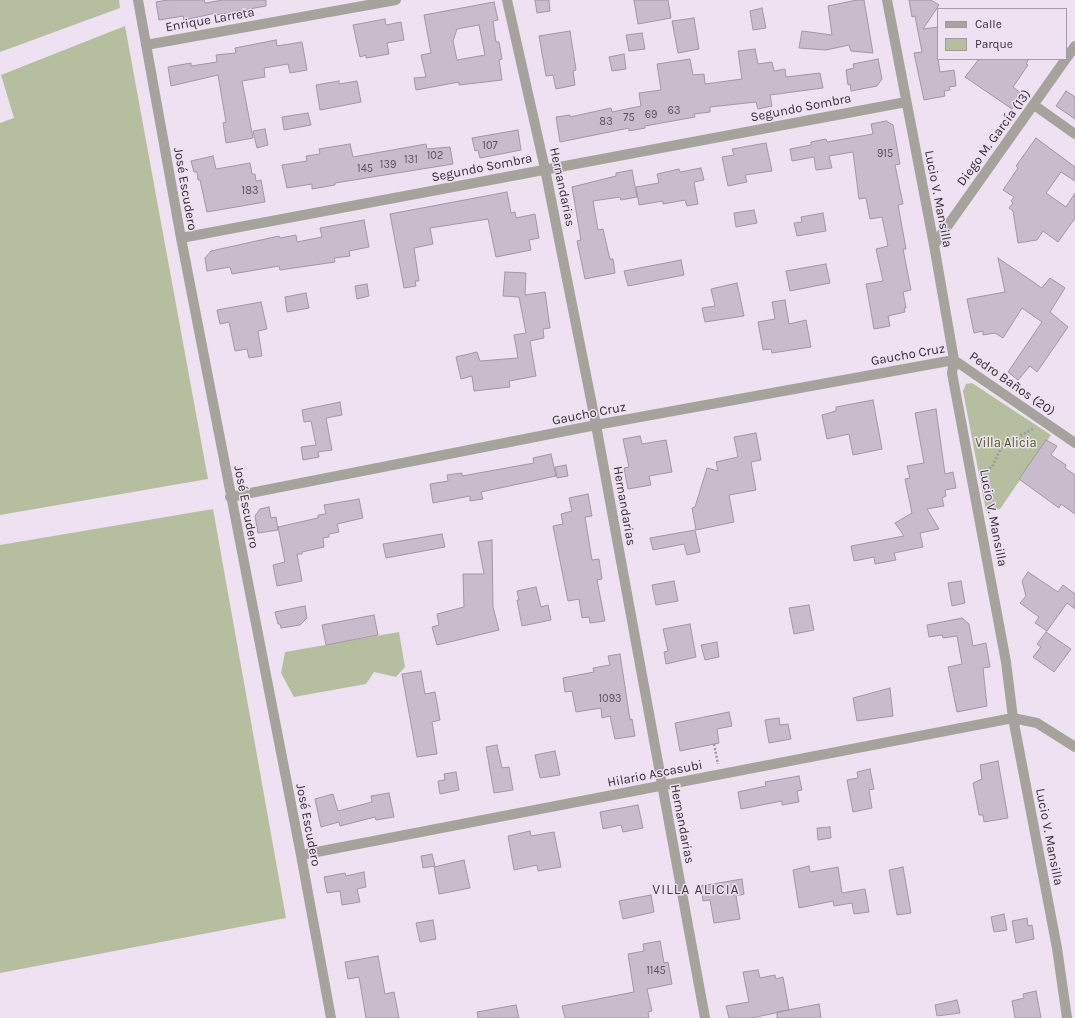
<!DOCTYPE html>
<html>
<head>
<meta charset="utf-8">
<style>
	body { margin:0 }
	#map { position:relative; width:1075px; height:1018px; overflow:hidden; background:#ede1f2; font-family:Karla,sans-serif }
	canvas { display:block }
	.legend { position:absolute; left:937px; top:8px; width:130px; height:52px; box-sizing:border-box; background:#ede1f2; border:1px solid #a39aa7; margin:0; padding:5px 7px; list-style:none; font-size:12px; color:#353036 }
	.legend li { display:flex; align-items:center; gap:8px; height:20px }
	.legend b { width:20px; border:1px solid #a39aa7 }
</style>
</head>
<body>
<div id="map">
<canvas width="1075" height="1018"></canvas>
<ul class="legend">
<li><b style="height:5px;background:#a5a39b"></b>Calle</li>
<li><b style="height:11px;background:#b5bfa0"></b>Parque</li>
</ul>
</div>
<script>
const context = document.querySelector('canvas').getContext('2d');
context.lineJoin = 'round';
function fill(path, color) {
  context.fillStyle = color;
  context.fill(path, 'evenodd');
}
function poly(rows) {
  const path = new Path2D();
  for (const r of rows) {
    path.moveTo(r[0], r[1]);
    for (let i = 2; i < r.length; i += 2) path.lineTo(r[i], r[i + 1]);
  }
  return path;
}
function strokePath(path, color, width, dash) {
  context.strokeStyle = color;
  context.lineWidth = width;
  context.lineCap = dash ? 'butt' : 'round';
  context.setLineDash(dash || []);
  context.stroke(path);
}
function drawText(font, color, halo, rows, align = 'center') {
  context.font = font + ' Karla,sans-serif';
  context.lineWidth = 3;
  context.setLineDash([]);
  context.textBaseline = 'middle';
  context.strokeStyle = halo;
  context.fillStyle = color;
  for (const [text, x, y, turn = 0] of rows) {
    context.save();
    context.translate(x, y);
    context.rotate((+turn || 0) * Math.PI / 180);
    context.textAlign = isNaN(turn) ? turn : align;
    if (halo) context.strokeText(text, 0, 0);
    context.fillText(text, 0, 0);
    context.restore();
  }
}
fill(poly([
	[0,0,119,0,120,8,0,52],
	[125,26,208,479,0,515,0,123,14,118,1,75],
	[972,383,1051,435,1000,509,986,511,963,391,966,384],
	[213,509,286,918,0,973,0,545],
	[399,632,405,667,396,677,374,672,366,684,294,697,281,673,285,652]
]), '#b5bfa0');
const building = poly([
	[168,0,204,0,205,3,223,0,266,0,266,6,216,15,216,13,184,20,183,16,159,20,156,2,168,0],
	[535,0,549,0,550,11,537,13,535,0],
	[634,0,668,0,671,18,638,24,634,0],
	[857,0,864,0,873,53,851,51,849,45,826,50,799,48,802,31,832,35,828,6,857,0],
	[909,0,931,0,939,5,923,29,938,27,938,59,940,72,954,70,956,86,949,87,950,90,944,91,945,96,924,100,914,53,922,52,915,16,912,17,909,0],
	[494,2,498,20,493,21,496,42,499,42,502,59,499,60,502,80,459,85,459,82,416,90,414,78,426,77,421,55,431,53,424,15,494,2],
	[479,25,485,55,457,60,453,41,457,29,479,25],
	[762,8,766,28,753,30,750,11,762,8],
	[694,18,699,49,678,53,672,21,694,18],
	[385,19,386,25,401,22,404,40,387,43,389,54,366,58,366,55,360,57,353,25,385,19],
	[570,31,576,70,573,71,575,85,556,89,553,75,546,76,539,36,570,31],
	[642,33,645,49,629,51,626,35,642,33],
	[276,40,277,46,302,42,307,70,290,73,288,64,264,68,265,77,242,81,253,138,226,143,223,123,226,122,218,75,171,86,168,67,191,63,191,66,217,62,216,55,236,53,235,48,276,40],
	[755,49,758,64,772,62,774,71,785,69,786,77,820,73,823,88,770,95,772,106,758,109,756,102,710,107,710,112,694,114,695,117,645,126,645,128,629,131,629,128,560,142,556,117,570,115,570,117,611,108,612,112,641,106,639,93,661,90,657,64,690,59,693,75,704,74,705,84,742,79,738,51,755,49],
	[624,54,626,69,612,71,609,57,624,54],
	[878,59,882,79,877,86,851,91,850,84,848,85,846,70,854,68,853,64,878,59],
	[979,59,1029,59,1026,64,1028,65,1013,87,1022,94,1012,109,965,77,979,59],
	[339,81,339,84,357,81,361,102,320,110,316,85,339,81],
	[1066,91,1075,97,1075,119,1056,106,1066,91],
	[308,113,311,125,284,130,282,117,308,113],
	[886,121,893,125,900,164,895,165,903,204,898,205,906,249,903,249,911,290,903,292,906,308,904,308,905,312,888,316,890,326,874,329,866,284,883,281,876,249,888,246,882,217,870,219,866,198,859,199,853,152,829,156,832,168,816,170,814,157,792,161,790,149,811,145,811,142,826,139,827,142,873,134,871,124,886,121],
	[265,129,268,145,257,148,253,131,265,129],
	[518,130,521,150,480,158,478,150,475,151,472,138,518,130],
	[1036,138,1075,167,1075,181,1061,172,1046,193,1066,207,1075,193,1075,218,1058,242,1043,231,1037,240,1018,243,1013,211,1009,208,1013,203,1011,201,1014,197,1003,190,1018,168,1016,166,1036,138],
	[766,143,772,171,745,175,747,182,728,186,722,157,734,155,732,149,766,143],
	[350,144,353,157,426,144,427,149,450,147,453,164,335,183,335,185,312,189,312,184,287,188,282,165,307,161,306,156,320,154,319,149,350,144],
	[213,156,216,169,250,163,252,174,255,174,256,181,261,180,265,202,207,212,200,180,198,180,197,172,194,172,191,161,213,156],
	[701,168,704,180,694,182,698,204,687,206,685,200,663,204,663,201,639,205,636,187,659,183,657,174,679,169,680,172,701,168],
	[632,170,637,197,621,200,620,197,593,201,598,230,603,229,608,251,610,259,613,259,615,273,585,279,577,241,581,240,572,187,616,176,616,173,632,170],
	[507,192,511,213,515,212,516,218,535,214,539,238,529,240,531,250,496,257,488,219,430,228,433,244,414,248,419,281,415,281,416,286,404,288,390,214,507,192],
	[754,210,757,223,736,227,734,213,754,210],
	[823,213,826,231,797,236,794,223,802,222,801,217,823,213],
	[364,220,369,247,349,251,350,256,334,258,335,262,280,270,279,266,232,274,230,267,207,271,205,258,211,251,279,236,280,238,296,235,297,242,322,237,320,228,364,220],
	[998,258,1042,288,1050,278,1065,288,1050,312,1068,327,1037,372,1030,366,1018,380,1008,372,1042,322,1022,308,1003,338,995,333,983,335,983,331,974,333,967,299,1005,292,998,258],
	[681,260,684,275,628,286,624,271,681,260],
	[826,264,830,283,790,291,786,271,826,264],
	[505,272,526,273,525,295,545,292,550,328,543,329,544,338,530,341,536,376,509,381,510,387,474,391,472,376,461,379,456,357,477,352,480,361,518,358,514,335,526,333,519,297,503,296,505,272],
	[737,283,744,316,705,322,702,308,715,306,711,289,737,283],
	[367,284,369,296,357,299,355,286,367,284],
	[306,293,309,308,287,312,285,297,306,293],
	[785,300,789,324,806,320,811,347,772,353,771,349,763,350,758,322,775,319,772,302,785,300],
	[261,302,267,329,258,331,262,356,249,358,247,349,235,351,229,322,220,324,217,310,261,302],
	[873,400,882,449,853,455,849,434,827,439,822,415,836,411,836,407,873,400],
	[340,402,342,415,326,418,332,450,318,452,319,457,303,460,301,447,316,445,311,421,304,422,302,410,340,402],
	[936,409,945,474,953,472,956,488,945,490,946,496,942,498,944,506,927,509,939,529,920,533,923,547,894,553,896,560,875,564,874,557,854,561,851,546,904,536,895,523,912,513,905,479,910,478,907,466,924,463,915,413,936,409],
	[756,433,761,460,751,462,756,490,729,495,734,522,696,530,692,508,695,507,707,468,718,471,716,462,738,457,734,437,756,433],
	[640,436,642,444,666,440,672,472,649,476,651,485,628,489,624,468,629,467,623,439,640,436],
	[1046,440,1057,446,1051,455,1066,465,1065,468,1075,475,1075,514,1061,504,1059,508,1019,479,1046,440],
	[551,454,556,476,481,492,483,499,470,501,470,496,433,503,430,484,448,481,447,475,462,473,462,476,534,463,533,458,551,454],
	[566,465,568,476,557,478,555,467,566,465],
	[588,494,592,516,585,517,592,560,599,559,602,579,597,580,605,621,590,623,589,617,582,618,579,599,568,601,553,526,563,524,561,514,572,511,569,498,588,494],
	[359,499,363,518,337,524,339,532,329,534,329,537,323,538,324,547,302,552,302,554,297,554,302,581,277,586,273,565,285,562,278,527,318,518,318,515,326,514,324,505,359,499],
	[269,507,271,518,276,517,278,530,258,533,255,516,260,509,269,507],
	[695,530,700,552,687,555,684,544,653,550,650,538,695,530],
	[442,534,445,547,386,558,383,544,442,534],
	[492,540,493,607,499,630,437,645,432,627,439,625,437,614,464,607,463,574,484,574,478,542,492,540],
	[1028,572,1058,592,1063,585,1075,594,1075,609,1067,603,1047,631,1035,623,1039,617,1020,603,1026,596,1022,581,1028,572],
	[674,581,678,601,656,605,652,585,674,581],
	[961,581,965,603,952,606,948,583,961,581],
	[536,587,541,607,548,605,551,620,522,626,517,600,519,600,517,591,536,587],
	[809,605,814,630,794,634,789,608,809,605],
	[305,606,307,618,300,625,281,628,280,624,278,624,275,612,305,606],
	[374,615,378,635,326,645,322,625,374,615],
	[962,618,969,624,973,646,986,643,990,667,983,668,987,706,957,712,948,667,962,664,957,636,943,638,942,635,929,637,927,625,962,618],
	[690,624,696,657,666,664,664,652,668,651,663,629,690,624],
	[1046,632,1071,649,1054,672,1033,657,1041,647,1037,644,1046,632],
	[717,642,719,657,705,660,701,645,717,642],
	[620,654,630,720,632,719,635,736,615,739,610,716,602,718,601,708,576,712,572,691,565,692,563,678,594,672,593,668,610,665,608,656,620,654],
	[421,671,425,694,435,692,440,720,432,722,437,754,417,757,402,674,421,671],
	[890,688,893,716,857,721,853,698,890,688],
	[729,712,732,726,717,729,719,743,680,751,675,723,729,712],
	[779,718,780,725,788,724,791,739,769,743,765,720,779,718],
	[497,745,502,768,509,767,513,790,494,793,486,747,497,745],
	[555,751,560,775,540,778,535,755,555,751],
	[998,761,1008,818,984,822,983,815,979,815,973,783,982,779,980,765,998,761],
	[870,769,874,789,869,790,872,808,853,812,847,780,858,778,857,772,870,769],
	[456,772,459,790,440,794,438,781,445,780,444,774,456,772],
	[799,776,802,790,797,791,799,802,782,805,782,801,741,809,738,792,766,786,765,782,799,776],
	[389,793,394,817,376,820,375,817,340,826,339,822,321,827,315,799,333,794,338,811,372,802,371,796,389,793],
	[638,805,643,828,623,832,621,825,603,829,600,812,638,805],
	[830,827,831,838,818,840,817,828,830,827],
	[530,831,531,836,554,832,561,867,538,871,537,865,514,870,508,836,530,831],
	[432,854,435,866,423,868,421,856,432,854],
	[464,860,470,888,439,894,434,867,464,860],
	[809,866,810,872,838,867,842,893,865,889,869,912,854,914,852,903,834,906,833,901,799,908,793,870,809,866],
	[903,867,911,913,897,915,889,870,903,867],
	[364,872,366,887,357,889,360,902,342,905,340,891,327,893,324,877,345,873,346,876,364,872],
	[742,879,744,894,736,896,740,919,714,923,710,900,703,901,701,886,742,879],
	[651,895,654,912,623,919,619,901,651,895],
	[1004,914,1007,930,994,932,991,917,1004,914],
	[1027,918,1028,926,1032,925,1034,939,1016,943,1012,921,1027,918],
	[433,920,436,939,420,942,416,923,433,920],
	[660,941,664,963,668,962,672,984,647,989,652,1011,648,1012,649,1018,565,1018,562,1006,634,992,628,954,644,951,643,944,660,941],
	[378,956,385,994,394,992,399,1018,366,1018,359,977,348,979,345,962,378,956],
	[758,970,760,978,775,975,776,979,783,977,789,1010,752,1018,729,1018,726,1006,749,1002,743,972,758,970],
	[1036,991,1041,1018,1015,1018,1012,1001,1024,998,1023,994,1036,991],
	[957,1000,960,1013,937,1016,935,1005,957,1000],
	[819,1004,821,1018,777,1018,777,1012,819,1004],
	[516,1005,519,1018,478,1018,477,1012,516,1005]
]);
fill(building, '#c8bccc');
strokePath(building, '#a196a6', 1);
strokePath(poly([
	[982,472,992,467,1003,444,1033,429],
	[714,744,718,764]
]), '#9e95a1', 2.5, [2, 2]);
strokePath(poly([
	[138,0,181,238,301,855,331,1018],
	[507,0,545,169,596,425,705,1018],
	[887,0,934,245,954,360,952,373,1006,662,1013,718,1057,948,1067,1018],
	[146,45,396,0],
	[1034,105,1075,134],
	[181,238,906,102],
	[934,245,1075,46],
	[230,497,596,425,954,360,1075,443],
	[301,855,1013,718,1037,723,1075,747]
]), '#a5a39b', 10);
drawText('11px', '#5a535c', null, [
	["63",674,111],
	["69",651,115],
	["75",629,118],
	["83",606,122],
	["107",490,146],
	["915",885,154],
	["102",435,156],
	["131",411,160],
	["139",388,165],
	["145",365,169],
	["183",250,191],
	["1093",610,699],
	["1145",656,971]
]);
drawText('13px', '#353036', '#ede1f2', [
	["Enrique Larreta",210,20,-10],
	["Segundo Sombra",801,108,-11],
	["Diego M. García (13)",994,138,-54],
	["Segundo Sombra",482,168,-11],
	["Hernandarias",562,187,78],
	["José Escudero",185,189,80],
	["Lucio V. Mansilla",938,199,79],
	["Gaucho Cruz",908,355,-10],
	["Pedro Baños (20)",1012,384,35],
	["Gaucho Cruz",589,414,-11],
	["Hernandarias",624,506,80],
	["José Escudero",246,507,79],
	["Lucio V. Mansilla",993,518,79],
	["Hilario Ascasubi",655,774,-11],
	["Hernandarias",682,824,79],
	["José Escudero",308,825,79],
	["Lucio V. Mansilla",1049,837,79]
]);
drawText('13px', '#4d5e14', '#ede1f2', [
	["Villa Alicia",1006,443]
]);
context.letterSpacing = '1px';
drawText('14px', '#453b48', '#ede1f2', [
	["VILLA ALICIA",696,890]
]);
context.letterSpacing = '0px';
</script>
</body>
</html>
